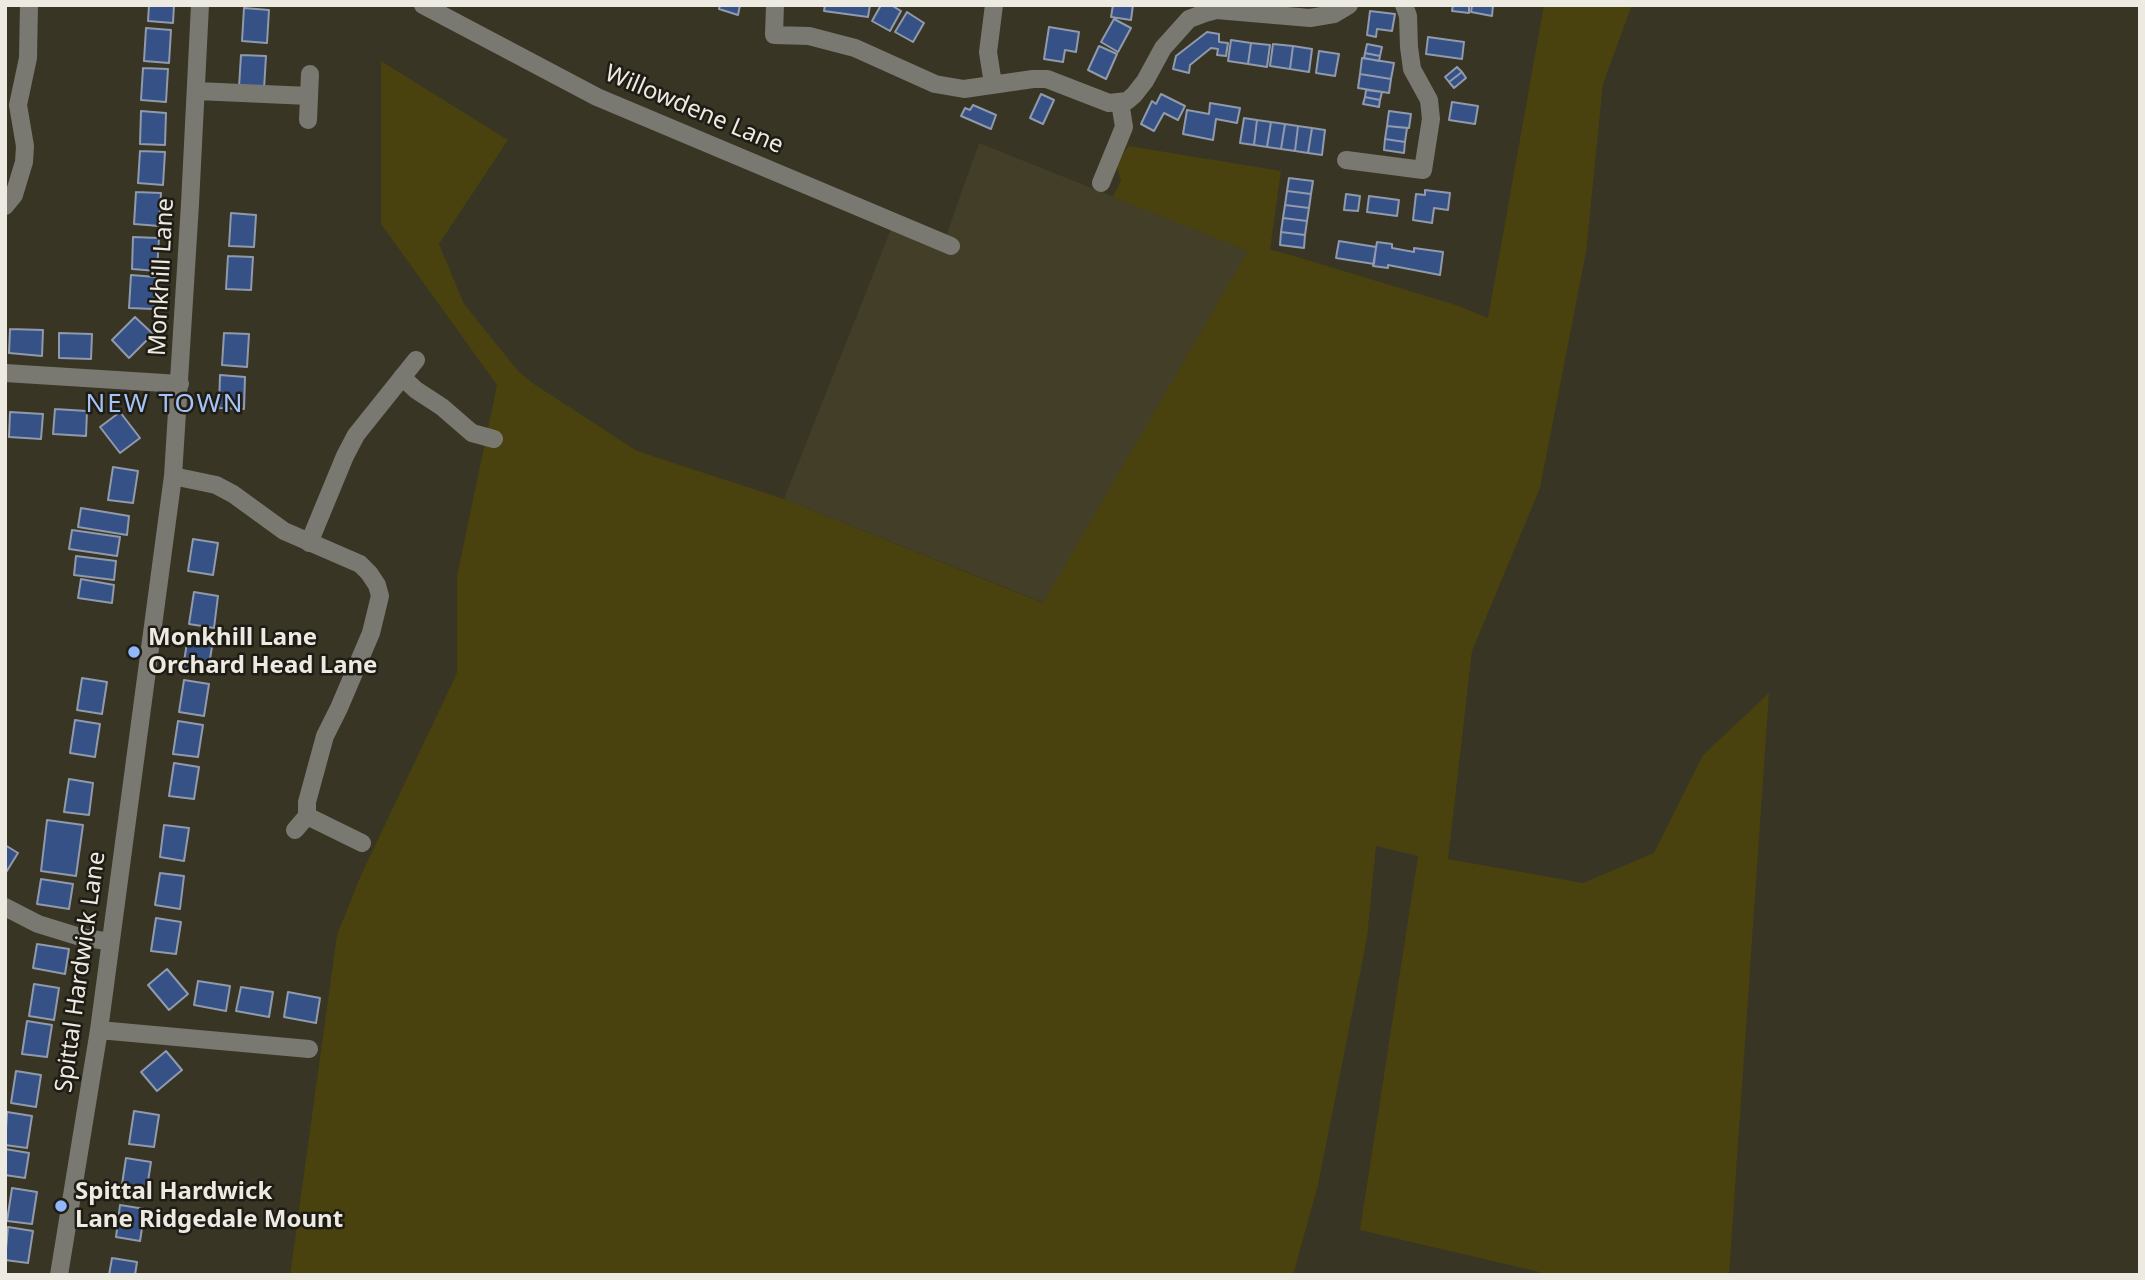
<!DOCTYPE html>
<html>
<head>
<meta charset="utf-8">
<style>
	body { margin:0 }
	#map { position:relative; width:2145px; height:1280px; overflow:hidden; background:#383525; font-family:"Noto Sans",sans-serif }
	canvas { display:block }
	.frame { position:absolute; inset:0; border:7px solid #edebe1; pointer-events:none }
</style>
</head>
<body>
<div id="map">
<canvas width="2145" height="1280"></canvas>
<div class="frame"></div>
</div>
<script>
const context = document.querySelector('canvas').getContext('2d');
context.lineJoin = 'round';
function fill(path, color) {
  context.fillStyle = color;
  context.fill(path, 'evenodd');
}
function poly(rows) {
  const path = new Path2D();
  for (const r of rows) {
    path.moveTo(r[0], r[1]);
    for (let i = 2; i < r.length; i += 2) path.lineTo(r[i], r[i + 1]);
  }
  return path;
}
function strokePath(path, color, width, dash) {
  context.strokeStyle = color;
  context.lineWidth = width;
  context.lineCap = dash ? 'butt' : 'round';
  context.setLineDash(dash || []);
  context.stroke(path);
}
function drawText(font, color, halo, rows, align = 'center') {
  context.font = font + ' "Noto Sans",sans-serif';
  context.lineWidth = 5;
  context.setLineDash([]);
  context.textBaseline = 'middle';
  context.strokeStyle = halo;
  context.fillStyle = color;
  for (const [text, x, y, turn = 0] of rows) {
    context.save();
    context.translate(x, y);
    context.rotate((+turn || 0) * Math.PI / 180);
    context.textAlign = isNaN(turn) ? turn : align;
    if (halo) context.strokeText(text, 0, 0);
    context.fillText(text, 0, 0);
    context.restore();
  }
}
fill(poly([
	[979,143,1249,251,1044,603,784,499,895,219,946,236]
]), '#423e27');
fill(poly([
	[1544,5,1632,5,1603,84,1586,252,1540,488,1472,651,1448,859,1583,883,1654,853,1703,755,1769,693,1729,1275,1552,1275,1360,1230,1418,856,1376,846,1367,938,1318,1185,1293,1275,290,1275,337,935,361,875,457,673,457,576,497,385,381,224,381,61,508,140,439,244,464,304,519,372,534,384,637,451,784,499,1043,603,1248,251,1113,197,1121,181,1117,166,1124,152,1129,146,1281,171,1270,250,1281,252,1459,306,1488,318]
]), '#49410e');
const building = poly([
	[149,5,174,5,173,23,148,21,149,5],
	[720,5,740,5,738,15,719,9,720,5],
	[825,5,870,5,868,17,824,11,825,5],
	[881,5,891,5,901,11,890,31,872,21,881,5],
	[1113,5,1133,5,1131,20,1111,17,1113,5],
	[1453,5,1469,5,1469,13,1452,11,1453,5],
	[1472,5,1493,5,1492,16,1471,12,1472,5],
	[244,8,269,10,267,43,242,41,244,8],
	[1370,11,1395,14,1392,31,1377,29,1376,37,1367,35,1370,11],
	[907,12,924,23,913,42,895,32,907,12],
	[1114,19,1131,28,1118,52,1101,42,1114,19],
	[1049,27,1079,32,1076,52,1065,50,1063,62,1044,59,1049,27],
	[146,28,171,30,169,63,144,61,146,28],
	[1207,32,1219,34,1219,42,1228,43,1226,56,1217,55,1218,49,1211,48,1190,65,1189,73,1173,69,1176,56,1207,32],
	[1428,37,1464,42,1462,59,1426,54,1428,37],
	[1231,40,1251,43,1248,64,1228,61,1231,40],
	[1251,43,1270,45,1267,67,1248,64,1251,43],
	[1273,44,1293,46,1290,69,1270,66,1273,44],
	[1367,44,1382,47,1380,56,1365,53,1367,44],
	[1099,46,1117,54,1106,79,1088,70,1099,46],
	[1293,46,1312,49,1309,72,1290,69,1293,46],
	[1319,51,1339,54,1335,76,1316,73,1319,51],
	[1365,53,1380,56,1379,61,1364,58,1365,53],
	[241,55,266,56,264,89,239,87,241,55],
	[1362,58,1394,63,1391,79,1360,74,1362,58],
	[1457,67,1462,72,1449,82,1445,77,1457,67],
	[143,68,168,69,166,102,141,100,143,68],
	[1462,72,1466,78,1454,88,1449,82,1462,72],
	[1360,74,1391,79,1389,93,1358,88,1360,74],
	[1366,90,1382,92,1380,100,1365,97,1366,90],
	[1041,94,1054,100,1043,124,1030,118,1041,94],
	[1161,94,1185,106,1178,120,1164,113,1154,131,1141,124,1152,101,1156,104,1161,94],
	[1365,97,1380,100,1379,107,1363,104,1365,97],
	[1452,102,1478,106,1475,124,1449,120,1452,102],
	[1210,103,1240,108,1237,123,1216,119,1213,140,1183,134,1187,110,1209,114,1210,103],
	[973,105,996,115,991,129,961,116,965,108,970,110,973,105],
	[141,111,166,113,165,145,140,144,141,111],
	[1389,111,1411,114,1409,128,1387,126,1389,111],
	[1244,118,1257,120,1254,145,1240,143,1244,118],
	[1257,120,1271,122,1267,147,1254,145,1257,120],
	[1271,122,1285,124,1281,149,1267,147,1271,122],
	[1285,124,1298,126,1295,151,1281,149,1285,124],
	[1298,126,1312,128,1308,153,1295,151,1298,126],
	[1387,126,1407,128,1405,142,1385,139,1387,126],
	[1312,128,1325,130,1322,155,1308,153,1312,128],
	[1385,139,1405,142,1404,153,1384,150,1385,139],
	[140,151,165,152,163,185,138,183,140,151],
	[1289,178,1313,181,1311,194,1287,191,1289,178],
	[1425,190,1450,193,1448,210,1434,208,1432,223,1413,220,1416,194,1425,195,1425,190],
	[1287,191,1311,194,1309,208,1285,205,1287,191],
	[136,192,161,193,159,226,134,224,136,192],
	[1346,194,1360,196,1358,211,1344,210,1346,194],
	[1369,196,1399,200,1397,216,1367,212,1369,196],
	[1285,205,1309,208,1307,221,1283,218,1285,205],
	[231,213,256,215,254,247,229,246,231,213],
	[1283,218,1307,221,1305,235,1281,232,1283,218],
	[1281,232,1305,235,1304,248,1280,245,1281,232],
	[133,237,159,238,157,271,132,269,133,237],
	[1339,241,1376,247,1374,264,1336,258,1339,241],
	[1377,242,1392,244,1392,248,1414,252,1414,248,1443,252,1440,275,1388,265,1388,268,1373,266,1377,242],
	[228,256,253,257,251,290,226,289,228,256],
	[131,275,156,277,154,309,129,308,131,275],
	[135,317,153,334,129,358,112,340,135,317],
	[10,329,43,330,42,356,9,353,10,329],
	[59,333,92,334,91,359,59,358,59,333],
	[224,333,249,334,247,367,222,365,224,333],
	[220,375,245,377,244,409,219,408,220,375],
	[55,409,87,411,86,436,53,434,55,409],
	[10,412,43,414,41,439,9,437,10,412],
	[120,412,140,438,120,453,100,427,120,412],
	[113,467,138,471,133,503,108,500,113,467],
	[81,508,129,516,127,535,78,527,81,508],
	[72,530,120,537,117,556,69,549,72,530],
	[193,539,218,543,213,575,188,571,193,539],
	[76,556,116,561,114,580,74,575,76,556],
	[81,579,114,585,112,603,78,598,81,579],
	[194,592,218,596,214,628,189,624,194,592],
	[188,636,213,640,208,672,183,668,188,636],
	[82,678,107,682,102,714,77,710,82,678],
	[184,680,209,684,204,716,179,712,184,680],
	[75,720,100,724,95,757,70,753,75,720],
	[178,721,203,725,198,757,173,754,178,721],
	[174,763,199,767,194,799,169,796,174,763],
	[69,779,93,783,89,815,64,812,69,779],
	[47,820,83,825,76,876,41,871,47,820],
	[164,825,189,828,184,861,160,857,164,825],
	[5,845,18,853,5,874,5,845],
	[160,873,184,876,180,909,155,905,160,873],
	[41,879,73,884,69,909,37,904,41,879],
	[156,918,181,922,176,954,151,951,156,918],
	[37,944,69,949,65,974,33,968,37,944],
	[167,969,188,994,169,1010,148,985,167,969],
	[198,981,230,986,226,1011,194,1005,198,981],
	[34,984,59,988,54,1020,29,1016,34,984],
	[241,987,273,992,269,1017,236,1011,241,987],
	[288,992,320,998,316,1023,284,1017,288,992],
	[27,1021,52,1025,47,1057,22,1054,27,1021],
	[166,1051,182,1070,157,1091,141,1072,166,1051],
	[16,1071,41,1075,36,1107,11,1103,16,1071],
	[134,1111,159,1115,154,1147,129,1144,134,1111],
	[7,1112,32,1116,27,1148,5,1145,7,1112],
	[5,1149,29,1153,25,1178,5,1175,5,1149],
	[126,1158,151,1162,146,1194,121,1191,126,1158],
	[12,1188,37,1192,32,1224,7,1221,12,1188],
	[120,1205,145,1209,140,1241,116,1237,120,1205],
	[8,1227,33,1231,28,1263,5,1260,8,1227],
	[112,1258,137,1262,135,1275,109,1275,112,1258]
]);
fill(building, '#355186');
strokePath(building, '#919aab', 2);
strokePath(poly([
	[423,5,597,97,951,246],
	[775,5,774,35,809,36,855,48,935,84,964,89,1033,79,1047,79,1109,103,1127,101,1134,95,1145,81,1163,48,1189,19,1205,13,1216,10,1310,18,1334,14,1349,5],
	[993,84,988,52,994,5],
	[197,91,309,96],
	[308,120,310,74],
	[1346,160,1423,170,1431,119,1429,100,1412,69,1409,47,1408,16,1404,5],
	[1101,183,1124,127,1120,102],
	[5,206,14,195,24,162,25,146,18,105,28,58,29,5],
	[5,373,180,384],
	[402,377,416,390,442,407,472,433,494,439],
	[173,476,216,485,233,494,284,531,360,564,369,573,377,585,380,596,371,633,339,708,325,736,307,802,307,816,362,843],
	[309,543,345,456,356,435,416,360],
	[295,830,307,816],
	[5,907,38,924,77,936,110,942],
	[99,1030,309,1049],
	[59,1275,99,1030,173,476,190,204,200,5]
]), '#7a7971', 18);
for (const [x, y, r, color] of [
	[134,652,7,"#91b8fd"],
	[61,1206,7,"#91b8fd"]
]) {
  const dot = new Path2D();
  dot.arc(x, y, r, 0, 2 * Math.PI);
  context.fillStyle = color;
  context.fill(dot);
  strokePath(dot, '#1e1c15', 2.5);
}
drawText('24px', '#edebe1', '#1e1c15', [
	["Willowdene Lane",694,110,23],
	["Monkhill Lane",162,277,-87],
	["Spittal Hardwick Lane",81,972,-82]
]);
drawText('bold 24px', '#edebe1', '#1e1c15', [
	["Monkhill Lane",148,638],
	["Orchard Head Lane",148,666],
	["Spittal Hardwick",75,1192],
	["Lane Ridgedale Mount",75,1220]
], 'left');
context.letterSpacing = '2px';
drawText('26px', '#a6c3f6', '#1e1c15', [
	["NEW TOWN",165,405]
]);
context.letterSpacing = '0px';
</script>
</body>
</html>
